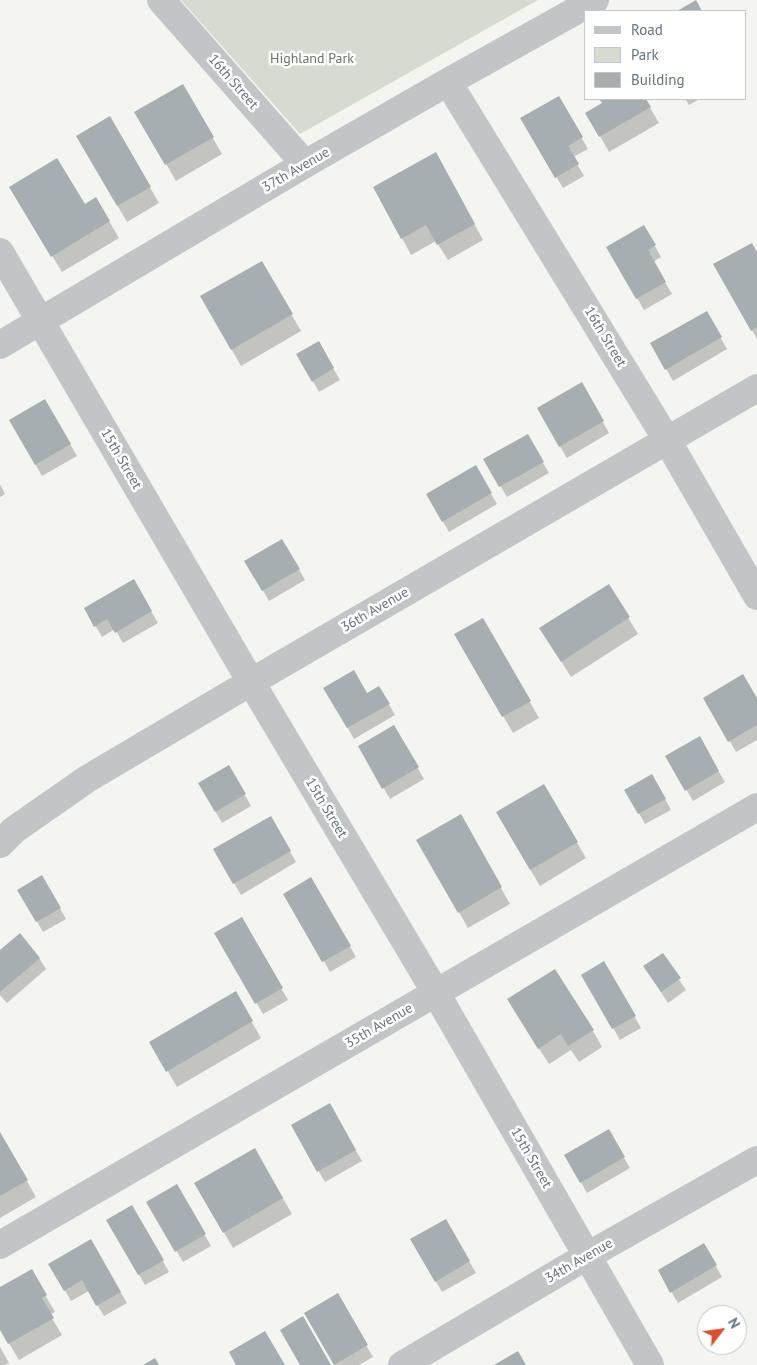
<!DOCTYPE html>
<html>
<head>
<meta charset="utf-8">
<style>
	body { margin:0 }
	#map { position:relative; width:757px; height:1365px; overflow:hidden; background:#f4f4f0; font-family:"PT Sans",sans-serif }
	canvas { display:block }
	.legend { position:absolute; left:584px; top:10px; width:162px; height:90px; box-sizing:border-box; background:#fff; border:1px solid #c1c7cc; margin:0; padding:6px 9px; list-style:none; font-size:15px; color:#647480 }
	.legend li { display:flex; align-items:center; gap:10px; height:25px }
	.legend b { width:25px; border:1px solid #c1c7cc }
	.north { position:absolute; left:697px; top:1305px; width:50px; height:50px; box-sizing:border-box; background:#fff; border:1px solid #c1c7cc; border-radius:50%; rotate:60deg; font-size:14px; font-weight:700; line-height:20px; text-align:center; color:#647480 }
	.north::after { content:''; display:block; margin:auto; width:18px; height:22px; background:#d9502b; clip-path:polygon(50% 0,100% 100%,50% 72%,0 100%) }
</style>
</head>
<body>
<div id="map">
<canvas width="757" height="1365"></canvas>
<ul class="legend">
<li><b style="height:6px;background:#c2c5c8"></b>Road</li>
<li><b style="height:14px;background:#d5dbd1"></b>Park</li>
<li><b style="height:14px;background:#a6aeb2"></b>Building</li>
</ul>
<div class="north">N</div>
</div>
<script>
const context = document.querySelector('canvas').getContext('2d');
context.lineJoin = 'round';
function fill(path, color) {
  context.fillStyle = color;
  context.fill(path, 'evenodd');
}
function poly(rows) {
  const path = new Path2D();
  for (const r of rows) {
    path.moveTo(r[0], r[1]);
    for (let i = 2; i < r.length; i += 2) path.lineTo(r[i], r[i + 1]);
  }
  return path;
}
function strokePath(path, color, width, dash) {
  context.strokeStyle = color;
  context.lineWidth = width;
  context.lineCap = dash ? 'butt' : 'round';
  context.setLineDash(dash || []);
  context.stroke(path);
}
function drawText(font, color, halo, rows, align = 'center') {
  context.font = font + ' "PT Sans",sans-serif';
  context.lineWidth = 5;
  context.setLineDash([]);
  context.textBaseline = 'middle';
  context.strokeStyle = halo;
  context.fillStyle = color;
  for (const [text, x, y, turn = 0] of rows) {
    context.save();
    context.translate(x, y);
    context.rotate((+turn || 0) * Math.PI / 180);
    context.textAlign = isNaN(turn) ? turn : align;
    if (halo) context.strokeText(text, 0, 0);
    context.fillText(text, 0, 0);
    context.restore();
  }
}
fill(poly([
	[181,0,538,0,300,134]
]), '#d5dbd1');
fill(poly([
	[182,85,222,154,176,181,136,112],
	[558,97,588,149,573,157,584,176,563,188,522,118],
	[601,99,645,99,659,123,609,152,587,113,604,104],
	[685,99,700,99,689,105],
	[110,118,159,203,127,222,78,137],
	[445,170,483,240,448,260,436,241,411,255,402,238],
	[96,199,119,238,62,272,20,203,85,206],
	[644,226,661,257,653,262,672,294,644,310,608,247],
	[757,254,757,339,715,264],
	[261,262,301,331,241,366,202,297],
	[706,312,727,349,673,381,652,344],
	[318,343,340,380,319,392,298,354],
	[581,384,609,433,567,458,538,409],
	[45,400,77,456,42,476,10,420],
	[527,436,549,473,507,497,485,460],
	[475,467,497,504,449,532,428,495],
	[0,484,5,494,0,497],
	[282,540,305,580,269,601,246,561],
	[133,580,158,623,123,643,115,629,102,637,85,608],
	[609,586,638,634,571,677,551,645],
	[482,619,539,718,513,733,456,634],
	[379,687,395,715,354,739,325,688,367,694],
	[705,698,757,700,757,740,736,752],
	[394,727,424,779,390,799,359,746],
	[699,738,725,782,693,801,667,757],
	[229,767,251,806,222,823,200,784],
	[652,775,671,810,645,824,626,790],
	[543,785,586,858,540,886,497,813],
	[460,816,510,904,468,928,418,840],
	[270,818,296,862,241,895,215,850],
	[42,877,66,919,43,932,19,890],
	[311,879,356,957,330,972,285,894],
	[241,919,288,1000,263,1014,216,934],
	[0,952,39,958,46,969,7,1003,0,995],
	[662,954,686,990,668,1003,645,967],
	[604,963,641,1028,620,1040,583,975],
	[235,993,261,1038,177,1087,151,1042],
	[518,1016,593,1031,602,1047,579,1062,571,1050,549,1064],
	[329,1104,362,1161,325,1182,292,1125],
	[608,1131,630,1168,587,1193,566,1156],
	[0,1134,36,1197,0,1218],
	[254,1149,292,1214,233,1248,195,1183],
	[177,1186,211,1246,183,1262,148,1202],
	[132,1207,169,1272,145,1285,108,1221],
	[445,1220,476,1273,442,1292,412,1240],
	[91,1241,127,1303,104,1316,89,1291,71,1301,50,1264],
	[704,1245,722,1277,678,1303,659,1271],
	[31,1271,55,1312,50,1315,62,1335,19,1360,0,1328,0,1289],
	[337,1295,373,1357,359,1365,336,1365,306,1313],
	[0,1347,9,1363,5,1365,0,1365]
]), '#0003');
fill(poly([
	[696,0,702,11,677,11],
	[183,84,214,137,165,165,134,112],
	[559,96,583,137,568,146,579,164,555,178,520,118],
	[599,99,646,99,651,107,599,137,585,113,602,103],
	[110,116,151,187,117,206,76,136],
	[436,152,475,224,437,245,426,225,401,239,373,187],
	[57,158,85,204,96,197,110,221,51,257,9,187],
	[644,225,656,245,648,250,666,282,636,299,606,247],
	[752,243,757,252,757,327,751,331,713,264],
	[262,261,293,314,231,350,200,296],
	[707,311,722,337,665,370,650,343],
	[319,341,334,368,312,382,296,354],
	[582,382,604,421,559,447,537,408],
	[45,399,71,444,35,465,9,420],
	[528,434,544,462,499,487,483,459],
	[476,465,492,493,442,522,426,494],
	[282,539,300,569,262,591,244,561],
	[134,579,152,611,115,633,107,619,94,627,84,608],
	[609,584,630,617,561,662,539,628],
	[483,618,531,701,502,717,454,634],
	[354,670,367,693,379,686,390,704,347,728,323,688],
	[743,674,757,698,757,725,728,742,703,698],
	[394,725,419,767,382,789,358,746],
	[700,736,719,771,685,791,665,756],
	[229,765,246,794,215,812,198,783],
	[652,774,666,799,638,814,624,790],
	[544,784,578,842,530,870,496,812],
	[461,814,502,887,458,913,416,840],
	[271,816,291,851,233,884,213,849],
	[42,875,61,908,36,922,17,890],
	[311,877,351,946,322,962,283,894],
	[242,917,283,988,255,1004,214,933],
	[20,933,40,958,0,992,0,950],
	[663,953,681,978,661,992,643,966],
	[604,961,636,1016,612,1029,581,975],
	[555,969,594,1030,568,1046,561,1034,538,1049,507,999],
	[236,991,253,1021,166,1072,149,1042],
	[330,1103,356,1150,317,1172,291,1125],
	[609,1129,625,1157,580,1183,564,1155],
	[0,1132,28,1180,0,1196],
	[255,1148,283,1198,223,1233,194,1183],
	[177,1184,206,1234,175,1252,146,1202],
	[132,1205,164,1260,138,1275,106,1220],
	[446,1219,470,1261,435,1282,410,1239],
	[91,1239,121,1292,96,1306,82,1280,64,1291,48,1264],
	[704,1243,717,1265,670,1293,658,1270],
	[32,1269,47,1295,42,1298,54,1318,8,1344,0,1330,0,1287],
	[338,1293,368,1345,334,1365,304,1313],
	[303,1316,331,1365,300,1365,280,1330],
	[265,1331,285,1365,236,1365,229,1352],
	[518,1351,526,1365,494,1365],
	[155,1358,159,1365,143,1365]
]), '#a6aeb2');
strokePath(poly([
	[161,0,305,164],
	[448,82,667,440,757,596],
	[0,252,251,682,436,993,650,1365],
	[0,345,305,164,448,82,595,0],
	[0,844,14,830,87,779,251,682,757,388],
	[0,1245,757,807],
	[402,1365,587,1256,757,1160]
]), '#c2c5c8', 28);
drawText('14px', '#677763', '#fff', [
	["Highland Park",312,59]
]);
drawText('14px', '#647480', '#fff', [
	["16th Street",233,82,49],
	["37th Avenue",296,170,-30],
	["16th Street",605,337,59],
	["15th Street",121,459,60],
	["36th Avenue",375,610,-30],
	["15th Street",326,808,59],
	["35th Avenue",379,1026,-30],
	["15th Street",531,1158,60],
	["34th Avenue",579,1261,-30]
]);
</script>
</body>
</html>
